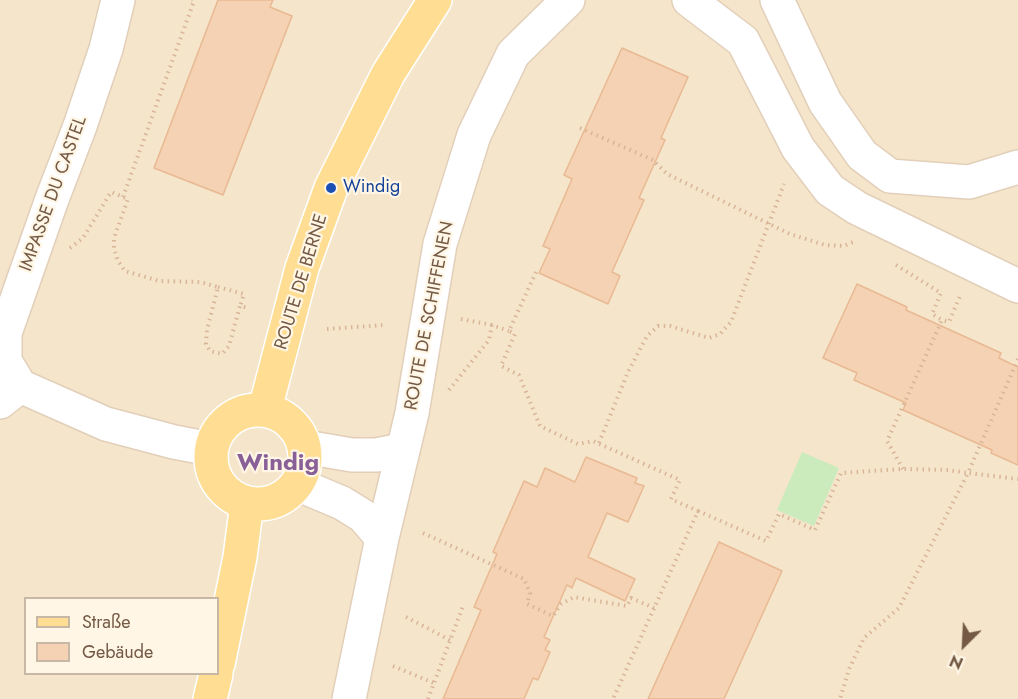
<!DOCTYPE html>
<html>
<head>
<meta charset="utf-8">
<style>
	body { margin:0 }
	#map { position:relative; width:1018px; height:699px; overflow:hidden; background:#fef3dd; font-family:Jost,sans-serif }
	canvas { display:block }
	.legend { position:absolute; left:24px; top:597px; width:195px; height:78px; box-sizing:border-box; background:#fff6e5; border:2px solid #c7b7a5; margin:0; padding:8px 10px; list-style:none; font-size:18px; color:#745945 }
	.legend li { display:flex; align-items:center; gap:12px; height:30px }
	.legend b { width:30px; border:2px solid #c7b7a5 }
	.north { position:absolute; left:934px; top:615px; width:60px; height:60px; -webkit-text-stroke:4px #fff6e5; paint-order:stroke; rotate:204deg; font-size:16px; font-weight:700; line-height:24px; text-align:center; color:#745945 }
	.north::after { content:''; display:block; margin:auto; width:21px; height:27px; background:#745945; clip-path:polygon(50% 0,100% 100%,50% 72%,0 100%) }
</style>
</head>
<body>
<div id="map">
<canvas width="1018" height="699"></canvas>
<ul class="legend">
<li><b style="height:8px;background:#ffde93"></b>Straße</li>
<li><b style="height:16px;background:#f5d2b3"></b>Gebäude</li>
</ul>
<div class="north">N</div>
</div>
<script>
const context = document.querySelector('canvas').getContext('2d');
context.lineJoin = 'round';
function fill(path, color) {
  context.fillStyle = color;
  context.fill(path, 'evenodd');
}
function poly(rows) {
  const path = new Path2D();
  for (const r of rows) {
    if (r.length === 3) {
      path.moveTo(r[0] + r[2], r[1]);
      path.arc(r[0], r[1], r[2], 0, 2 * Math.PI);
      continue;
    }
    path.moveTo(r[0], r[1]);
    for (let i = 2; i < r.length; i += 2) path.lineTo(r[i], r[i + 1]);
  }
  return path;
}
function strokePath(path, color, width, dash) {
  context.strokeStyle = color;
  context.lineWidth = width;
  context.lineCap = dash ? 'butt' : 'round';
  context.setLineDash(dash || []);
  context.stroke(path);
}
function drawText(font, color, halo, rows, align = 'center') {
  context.font = font + ' Jost,sans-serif';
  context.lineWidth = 4.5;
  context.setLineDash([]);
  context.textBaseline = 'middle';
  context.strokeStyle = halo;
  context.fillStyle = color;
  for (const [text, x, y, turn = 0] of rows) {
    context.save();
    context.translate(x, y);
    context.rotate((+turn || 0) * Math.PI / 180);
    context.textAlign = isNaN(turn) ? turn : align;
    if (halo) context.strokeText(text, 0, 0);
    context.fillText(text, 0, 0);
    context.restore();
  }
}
fill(poly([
	[0,0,1018,0,1018,699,0,699],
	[26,598,218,598,218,674,26,674]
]), '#f5e5cb');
fill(poly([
	[802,452,839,468,814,526,777,510]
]), '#cbebbc');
const building = poly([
	[218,0,273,0,270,7,292,16,223,195,154,168,218,0],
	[622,48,688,77,661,138,665,140,639,198,644,200,612,272,620,276,608,304,539,273,550,249,543,246,572,179,564,175,622,48],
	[857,284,907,307,906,310,1001,353,999,358,1018,367,1018,465,991,453,992,450,903,410,906,403,854,380,857,373,823,358,857,284],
	[586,457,637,478,635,483,644,486,628,522,607,513,588,557,635,579,625,601,576,578,572,588,567,585,544,637,550,640,545,650,550,652,538,680,533,678,524,699,443,699,481,610,474,607,497,554,493,552,524,481,537,487,545,468,575,482,586,457],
	[719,542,782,571,724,699,648,699,719,542]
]);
fill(building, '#f5d2b3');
strokePath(building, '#e8b993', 1.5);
const minor = poly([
	[689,0,743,41,798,148,830,190,857,208,1018,286],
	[777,0,825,102,862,155,890,176,969,182,1018,167],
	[20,386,106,424,174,442,211,449],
	[0,402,20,386,5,361,5,333,52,199,80,126,106,49,118,0],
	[305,447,352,455,376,455,402,450],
	[297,484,342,503,363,516,382,538],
	[349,699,382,538,412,413,440,244,474,135,513,54,568,0]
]);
const major = poly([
	[265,409,302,268,331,188,388,74,435,0],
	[258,457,47],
	[218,664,240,557,247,503],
	[210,699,216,674]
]);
strokePath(minor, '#e2cfb9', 36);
strokePath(major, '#fff', 36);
strokePath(poly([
	[580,128,653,160,667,174,790,234,825,245,844,246,853,242],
	[123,197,194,1,192,0],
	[70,248,83,238,111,192,128,199,114,238,114,249,118,261,125,271,159,281,200,282,218,287,207,330,206,344,210,351,222,354,229,346,240,306,249,308],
	[896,265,941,293,932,314,942,320],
	[536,272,509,331,515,334,501,366,519,375,540,426,578,444,593,441,680,480,671,499,698,511,613,699],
	[218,287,244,294,240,306],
	[461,319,492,325],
	[327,329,384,325],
	[1018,359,968,473,1018,479],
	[449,390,489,340,492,325,509,331],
	[599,443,628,372,647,336,658,326,670,326,709,338,720,334,731,322,784,184],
	[903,469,887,441,942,320,949,322,961,294],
	[698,511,766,541,779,514,815,530,841,473,903,469,948,470,968,473,899,608,864,638,849,669,840,699],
	[423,533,524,579,530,593,527,604,553,616,561,604,574,597,627,606,631,598,654,608],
	[406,617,450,640],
	[393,666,434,683],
	[428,699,463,606]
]), '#d9b597', 4, [1.5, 4.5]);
strokePath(minor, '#fff', 33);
strokePath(major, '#ffde93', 33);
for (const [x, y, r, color] of [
	[331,188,6,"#1a4fb4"]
]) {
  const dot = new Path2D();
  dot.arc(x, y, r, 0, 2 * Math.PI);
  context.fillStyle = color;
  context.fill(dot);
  strokePath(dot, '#fff6e5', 2);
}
drawText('18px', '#164399', '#fff6e5', [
	["Windig",343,188]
], 'left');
drawText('18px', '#745945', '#fff6e5', [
	["IMPASSE DU CASTEL",54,194,-70],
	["ROUTE DE BERNE",302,282,-73],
	["ROUTE DE SCHIFFENEN",430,316,-79]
]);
drawText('bold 24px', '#895f98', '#fff6e5', [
	["Windig",278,464]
]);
</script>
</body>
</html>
